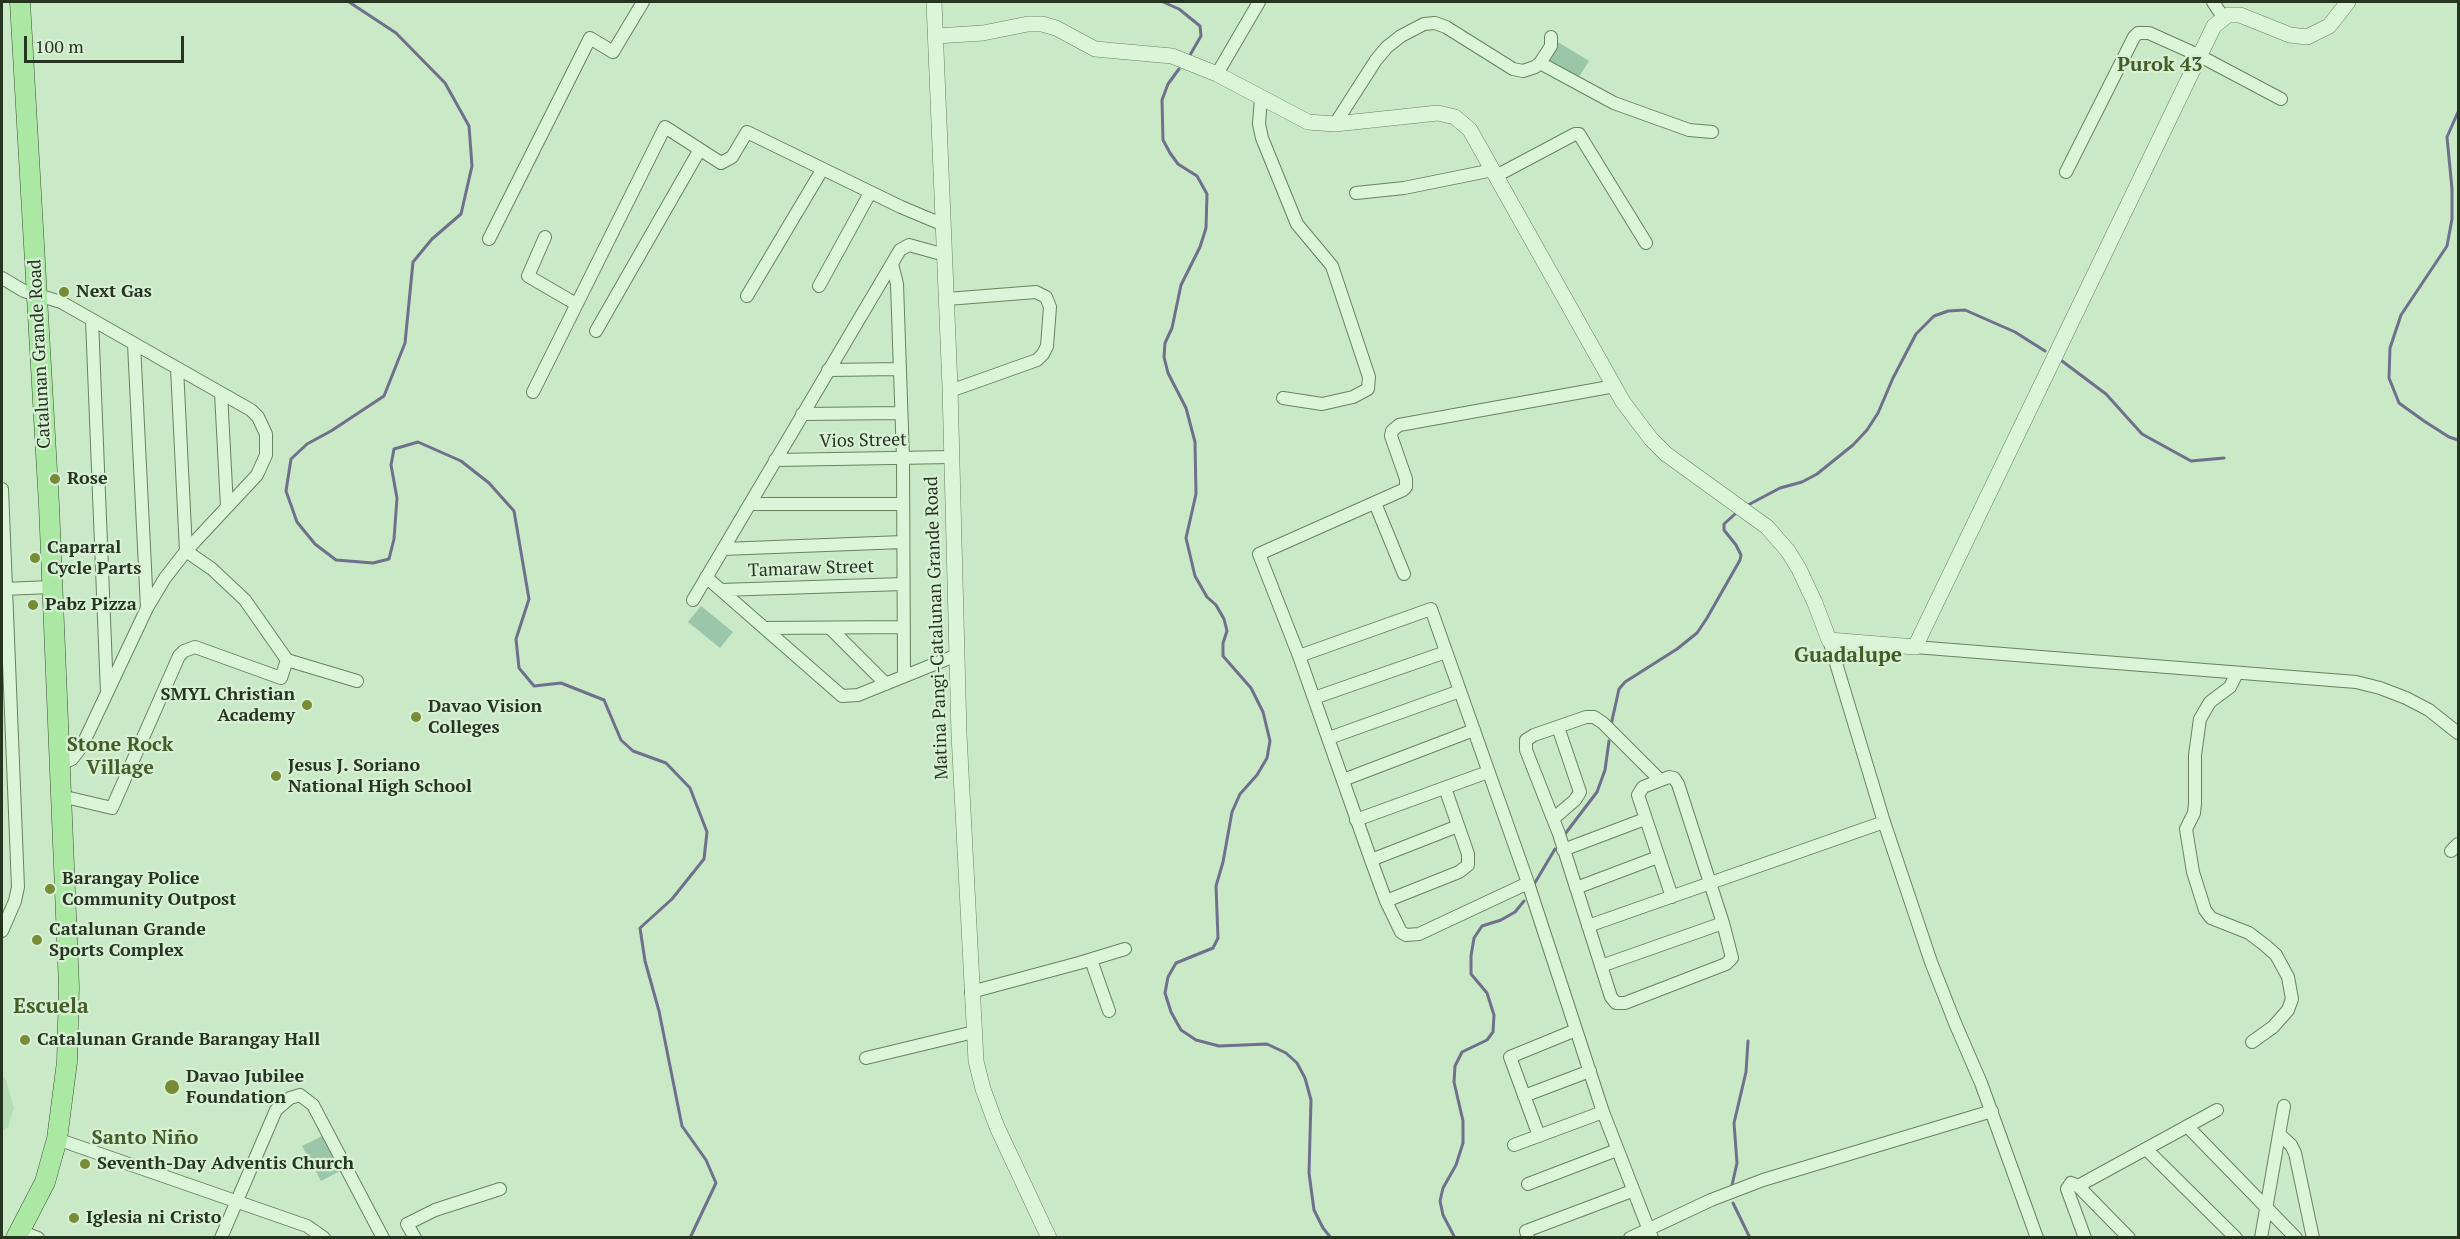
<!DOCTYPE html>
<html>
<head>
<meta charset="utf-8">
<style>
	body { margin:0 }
	#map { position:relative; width:2460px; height:1239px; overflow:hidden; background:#cae9c7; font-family:"PT Serif",serif }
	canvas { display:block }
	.frame { position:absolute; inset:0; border:3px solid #263520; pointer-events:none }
	.scale { position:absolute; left:24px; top:36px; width:160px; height:27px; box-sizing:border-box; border:3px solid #263520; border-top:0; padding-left:8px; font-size:18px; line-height:21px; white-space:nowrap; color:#263520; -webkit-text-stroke:4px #d8f1d6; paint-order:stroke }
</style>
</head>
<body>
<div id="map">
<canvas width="2460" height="1239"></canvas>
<div class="frame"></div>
<div class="scale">100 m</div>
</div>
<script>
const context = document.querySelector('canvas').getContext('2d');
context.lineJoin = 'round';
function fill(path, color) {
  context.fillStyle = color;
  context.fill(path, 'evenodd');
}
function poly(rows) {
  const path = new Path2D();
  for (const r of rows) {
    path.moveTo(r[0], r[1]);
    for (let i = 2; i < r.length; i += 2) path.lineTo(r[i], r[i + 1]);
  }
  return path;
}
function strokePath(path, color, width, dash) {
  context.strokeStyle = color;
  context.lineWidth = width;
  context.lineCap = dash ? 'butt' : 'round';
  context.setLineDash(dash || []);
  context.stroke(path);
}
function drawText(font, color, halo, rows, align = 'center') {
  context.font = font + ' "PT Serif",serif';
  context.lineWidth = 4.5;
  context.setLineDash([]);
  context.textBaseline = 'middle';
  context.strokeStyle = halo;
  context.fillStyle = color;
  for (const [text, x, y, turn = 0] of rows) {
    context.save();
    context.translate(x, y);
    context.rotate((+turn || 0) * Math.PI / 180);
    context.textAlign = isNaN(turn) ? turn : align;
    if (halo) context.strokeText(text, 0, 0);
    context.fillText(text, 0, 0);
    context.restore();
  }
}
fill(poly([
	[2,1074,6,1080,14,1108,8,1127,2,1132]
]), '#b5deb8');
fill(poly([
	[1558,42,1589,61,1577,80,1546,60],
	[701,606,733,632,720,648,688,622],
	[322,1136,340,1171,321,1181,302,1146]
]), '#9cc6aa');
strokePath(poly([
	[349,2,396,33,445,83,469,126,472,166,461,214,432,239,413,262,405,343,384,396,331,431,307,444,291,459,286,491,297,522,315,544,336,560,373,563,389,559,394,539,397,498,391,465,394,449,418,442,461,461,489,483,514,511,529,599,516,639,519,668,534,686,561,683,604,700,621,740,633,751,666,763,690,788,707,832,704,859,672,899,640,928,645,961,659,1011,682,1126,706,1160,716,1183,690,1238],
	[1163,2,1179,9,1200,26,1201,36,1190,55],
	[1179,69,1168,84,1162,100,1163,140,1170,153,1178,164,1197,176,1207,194,1206,228,1200,247,1181,285,1172,328,1165,343,1164,357,1168,373,1186,408,1195,442,1196,494,1186,538,1195,576,1207,597,1216,605,1224,619,1227,631,1223,643,1223,656,1251,688,1263,712,1270,741,1267,758,1257,775,1240,794,1232,812,1223,862,1216,886,1218,938,1213,948,1176,963,1168,977,1165,993,1171,1012,1181,1030,1196,1040,1219,1046,1267,1044,1286,1053,1297,1063,1305,1078,1311,1100,1309,1173,1314,1210,1323,1228,1331,1238],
	[2458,112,2447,137,2452,189,2452,219,2447,246,2401,315,2390,348,2389,378,2399,403,2424,421,2449,437,2458,440],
	[2062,361,2106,394,2142,434,2191,461,2224,458],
	[1748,505,1780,488,1802,482,1817,474,1853,445,1867,430,1878,413,1893,378,1916,334,1934,316,1948,311,1965,310,2015,332,2045,351],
	[1611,725,1619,689,1625,682,1677,649,1697,633,1707,618,1740,560,1741,555,1736,545,1724,530,1724,524,1735,514],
	[1565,834,1597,792,1605,770,1609,741],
	[1533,886,1555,849],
	[1732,1185,1737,1163,1734,1123,1746,1072,1748,1041],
	[1733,1203,1750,1238],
	[1455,1238,1443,1215,1440,1201,1443,1188,1456,1165,1463,1143,1463,1121,1454,1082,1455,1066,1462,1052,1487,1040,1493,1032,1494,1015,1487,993,1471,974,1471,956,1474,938,1482,926,1501,920,1515,912,1524,901]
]), '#6f708b', 3);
const minor = poly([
	[2213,2,2223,17],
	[1540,63,1614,103,1689,130,1712,132],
	[1217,74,1259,2],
	[1261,97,1259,124,1262,138,1297,224,1332,266,1369,377,1368,389,1353,397,1322,404,1283,398],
	[1335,124,1376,60,1387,47,1401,36,1424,24,1435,23,1446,27,1513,69,1523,71,1535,67,1540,63,1551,46,1551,37],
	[2066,172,2134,37,2138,33,2149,33,2198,55,2281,99],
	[1496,176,1575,134,1579,134,1646,243],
	[1356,193,1404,188,1493,170],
	[545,237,528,276,576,304],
	[489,239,590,38,613,52,643,2],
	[892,264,897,284,903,458,904,676],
	[2,278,24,291,61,302,221,393,251,410,258,417,266,434,266,455,257,475,186,551,165,578,147,608,82,746,72,759,59,765],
	[819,286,870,193],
	[747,296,822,170],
	[947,299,1036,292,1046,297,1050,307,1047,346,1043,354,1037,360,950,391],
	[92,320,107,693],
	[596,331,699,151],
	[134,344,147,608],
	[177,368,186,551,212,569,245,600,287,660,357,681],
	[828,370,900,369],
	[533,392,665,127,721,163,732,157,747,132,901,207,944,225],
	[221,393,227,507],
	[802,414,901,413],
	[775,460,952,457],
	[2,489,18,887,15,901,2,931],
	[1375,503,1404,574],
	[750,504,903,504],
	[723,549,903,542],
	[706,577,842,696,858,695,957,655],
	[2,589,52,587],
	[721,590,903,584],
	[693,600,900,250,909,245,945,255],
	[764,628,904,627],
	[830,628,886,684],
	[1829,640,1884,822,1931,962,1955,1023,1981,1083,2037,1238],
	[1915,647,2356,682,2380,688,2406,698,2429,710,2458,733],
	[1299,656,1431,609,1528,883,1603,1112,1652,1238],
	[2237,673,2230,687,2210,702,2200,719,2195,755,2195,803,2194,813,2186,829,2193,872,2205,910,2211,918,2249,933,2266,946,2276,955,2288,977,2292,999,2288,1010,2273,1027,2252,1042],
	[1314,698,1446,652],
	[1329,738,1460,691],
	[1343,780,1474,730],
	[1660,780,1603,723,1594,717,1586,717,1534,735,1526,740,1526,750,1559,834,1611,997,1616,1003,1625,1003,1726,964,1732,958,1723,923,1678,784,1674,778,1669,777,1643,787,1638,795,1672,897],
	[61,796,112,808,179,656,184,651,195,647,281,678,287,660],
	[1553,819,1575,800,1580,792,1558,727],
	[1356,820,1488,772],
	[1563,850,1645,819],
	[2451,851,2458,844],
	[1371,860,1458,826],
	[1528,883,1419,934,1406,935,1401,932,1386,901,1371,860,1299,656,1259,554,1403,490,1406,487,1406,479,1391,436,1392,431,1399,425,1615,386],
	[1576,888,1658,857],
	[1386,901,1459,872,1468,865,1468,854,1445,788],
	[1588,926,1884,822],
	[1091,960,1109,1011],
	[1601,966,1723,923],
	[971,992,1079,963,1125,949],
	[866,1058,974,1032],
	[1524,1096,1590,1071],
	[2187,1126,2296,1238],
	[2279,1134,2291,1145,2295,1153,2313,1238],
	[1539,1136,1510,1057,1576,1030],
	[57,1139,307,1226,324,1238],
	[1514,1145,1603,1112],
	[2146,1149,2236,1238],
	[1528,1184,1617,1150],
	[2078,1186,2217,1110],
	[20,1231,38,1238],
	[221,1238,276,1110,290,1098,300,1095,313,1105,383,1238],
	[415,1238,407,1224,435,1210,500,1189],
	[1528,1238,1526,1231,1632,1191],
	[1630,1238,1711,1200,1763,1180,1992,1111],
	[2085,1238,2067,1189,2071,1183,2078,1186,2129,1238],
	[2261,1238,2284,1106]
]);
const tertiary = poly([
	[934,2,950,387,959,734,976,1061,983,1089,997,1127,1049,1238],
	[936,36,983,33,1028,24,1042,24,1056,28,1095,49,1172,56,1217,74,1308,122,1335,124,1438,113,1455,117,1470,130,1623,402,1651,439,1666,454,1767,527,1788,551,1799,569,1815,603,1829,640,1915,647,2214,26,2228,15,2240,15,2290,35,2307,37,2329,26,2348,2]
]);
const primary = poly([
	[16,1238,45,1182,57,1139,67,1062,69,987,49,505,20,2]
]);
strokePath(minor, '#67835f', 14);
strokePath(tertiary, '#67835f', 16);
strokePath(primary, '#3c5132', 21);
strokePath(minor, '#dbf5d9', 12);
strokePath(tertiary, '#dbf5d9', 15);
strokePath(primary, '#aae8a4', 20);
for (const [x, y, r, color] of [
	[64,292,6,"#788b36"],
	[55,479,6,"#788b36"],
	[35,558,6,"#788b36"],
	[33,605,6,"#788b36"],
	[307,705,6,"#788b36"],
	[416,717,6,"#788b36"],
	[276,776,6,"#788b36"],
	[50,889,6,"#788b36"],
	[37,940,6,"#788b36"],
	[25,1040,6,"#788b36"],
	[172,1087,8,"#788b36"],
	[85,1164,6,"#788b36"],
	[74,1218,6,"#788b36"]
]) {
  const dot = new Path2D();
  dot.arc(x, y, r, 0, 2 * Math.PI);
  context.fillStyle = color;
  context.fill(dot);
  strokePath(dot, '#d8f1d6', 2);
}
drawText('bold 18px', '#263520', '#d8f1d6', [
	["Next Gas",76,292],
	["Rose",67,479],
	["Caparral",47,548],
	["Cycle Parts",47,569],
	["Pabz Pizza",45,605],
	["SMYL Christian",295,695,"right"],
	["Academy",295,716,"right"],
	["Davao Vision",428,707],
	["Colleges",428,728],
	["Jesus J. Soriano",288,766],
	["National High School",288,787],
	["Barangay Police",62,879],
	["Community Outpost",62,900],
	["Catalunan Grande",49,930],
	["Sports Complex",49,951],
	["Catalunan Grande Barangay Hall",37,1040],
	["Davao Jubilee",186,1077],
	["Foundation",186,1098],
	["Seventh-Day Adventis Church",97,1164],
	["Iglesia ni Cristo",86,1218]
], 'left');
drawText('18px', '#263520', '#d8f1d6', [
	["Catalunan Grande Road",40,354,-93],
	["Vios Street",863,441,-1],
	["Tamaraw Street",811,569,-2],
	["Matina Pangi-Catalunan Grande Road",937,628,-92]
]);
drawText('bold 20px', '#445c25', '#d8f1d6', [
	["Purok 43",2160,65],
	["Stone Rock",120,745],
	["Village",120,768],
	["Santo Niño",145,1138]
]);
drawText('bold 21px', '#445c25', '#d8f1d6', [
	["Guadalupe",1848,656],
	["Escuela",51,1007]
]);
</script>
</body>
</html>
